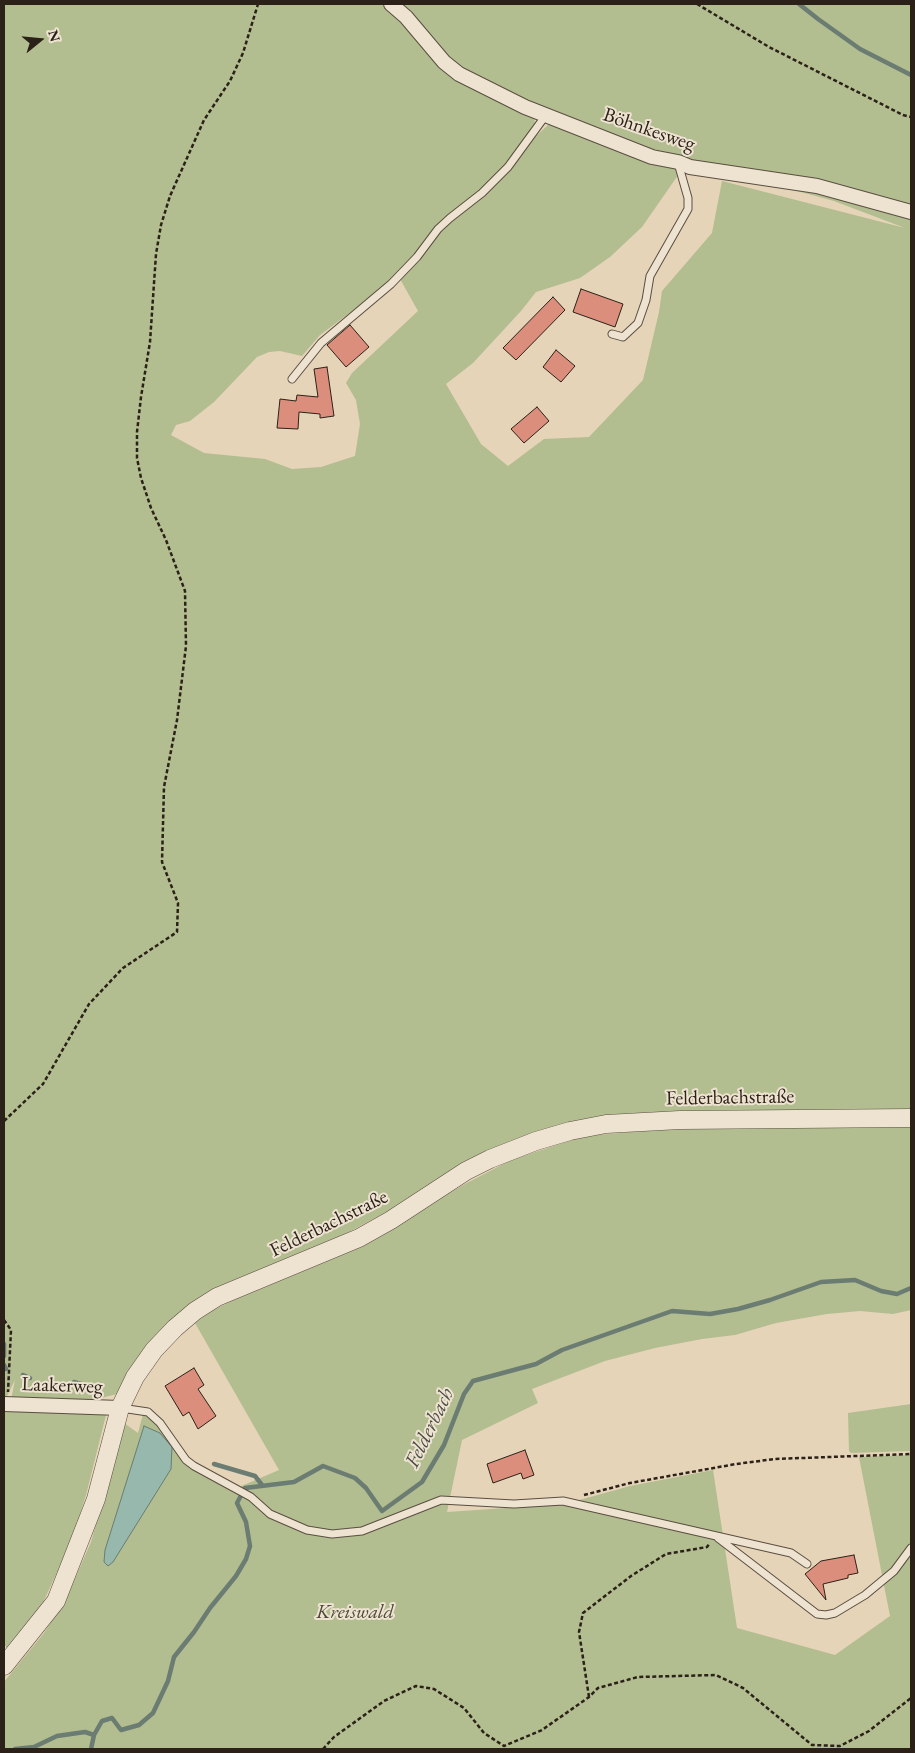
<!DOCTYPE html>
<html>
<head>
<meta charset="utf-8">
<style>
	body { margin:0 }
	#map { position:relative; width:915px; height:1753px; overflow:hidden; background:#e5d4b8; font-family:"EB Garamond",serif }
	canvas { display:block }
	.frame { position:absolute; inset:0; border:5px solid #2b2119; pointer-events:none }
	.north { position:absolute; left:15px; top:15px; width:50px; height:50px; -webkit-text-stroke:4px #eee3d1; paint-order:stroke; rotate:73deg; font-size:14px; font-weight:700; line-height:20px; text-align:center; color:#2b2119 }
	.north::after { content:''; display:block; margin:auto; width:18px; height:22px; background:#2b2119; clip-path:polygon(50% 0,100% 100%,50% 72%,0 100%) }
</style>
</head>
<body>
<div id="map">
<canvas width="915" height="1753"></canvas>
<div class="frame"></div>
<div class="north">N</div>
</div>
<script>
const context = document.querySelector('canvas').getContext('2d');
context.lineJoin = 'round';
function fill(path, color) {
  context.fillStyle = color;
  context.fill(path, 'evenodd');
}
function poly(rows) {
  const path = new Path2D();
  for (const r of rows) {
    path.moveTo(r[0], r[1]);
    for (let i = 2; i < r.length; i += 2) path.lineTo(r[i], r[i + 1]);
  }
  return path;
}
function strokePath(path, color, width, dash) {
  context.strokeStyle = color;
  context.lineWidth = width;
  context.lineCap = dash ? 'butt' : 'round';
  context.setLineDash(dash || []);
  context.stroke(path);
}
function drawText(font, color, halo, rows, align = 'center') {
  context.font = font + ' "EB Garamond",serif';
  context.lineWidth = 4;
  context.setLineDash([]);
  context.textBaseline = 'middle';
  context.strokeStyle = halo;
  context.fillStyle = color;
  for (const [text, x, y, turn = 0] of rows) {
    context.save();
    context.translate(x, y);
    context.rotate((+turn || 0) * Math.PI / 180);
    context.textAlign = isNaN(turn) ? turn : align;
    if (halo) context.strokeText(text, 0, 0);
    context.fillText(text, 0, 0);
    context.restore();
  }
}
fill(poly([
	[4,4,388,4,404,18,443,64,459,77,525,109,534,117,535,124,531,132,500,172,483,189,439,223,413,258,398,274,371,297,320,335,302,356,280,351,269,352,257,357,214,402,190,421,176,425,171,435,204,453,265,459,292,469,321,467,355,456,360,424,356,400,346,383,352,373,418,311,400,279,442,228,486,194,511,169,534,138,548,125,559,125,652,159,677,164,683,168,642,227,610,257,580,278,536,292,521,311,473,363,446,384,481,444,508,466,544,439,589,437,643,380,659,312,662,291,712,233,722,181,905,228,834,201,690,162,654,155,526,105,461,72,447,60,394,4,911,4,911,1112,598,1116,532,1133,476,1157,445,1174,386,1212,345,1234,212,1291,176,1316,149,1346,117,1394,97,1399,11,1400,15,1380,4,1402],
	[911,1124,911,1310,893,1314,860,1311,827,1314,776,1323,735,1335,702,1339,655,1348,605,1361,532,1389,538,1403,462,1440,447,1512,565,1504,630,1486,713,1470,737,1628,835,1655,890,1616,859,1457,911,1455,911,1749,4,1749,4,1682,44,1633,66,1599,91,1542,124,1423,138,1433,143,1414,155,1421,186,1464,232,1490,279,1470,195,1323,210,1312,244,1294,371,1238,465,1184,511,1160,584,1136,677,1128],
	[911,1404,911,1451,851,1453,849,1451,848,1413],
	[4,1409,107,1411,86,1495,72,1540,40,1609,7,1648,4,1645]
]), '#b2bd90');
const water = poly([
	[144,1426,160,1433,172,1447,171,1469,113,1562,108,1566,104,1562,105,1550,144,1426]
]);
fill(water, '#96b8ad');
strokePath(water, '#6b7c72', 1);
strokePath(poly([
	[799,4,818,19,860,49,911,75],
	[4,1344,4,1356],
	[4,1365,6,1369],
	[23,1375,30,1378],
	[74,1382,94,1388],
	[214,1464,255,1476,262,1485],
	[15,1749,34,1747,57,1736,85,1732,94,1735],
	[91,1749,94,1735,102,1721,112,1718,121,1730,139,1725,153,1713,168,1681,174,1657,194,1632,210,1608,236,1576,246,1559,250,1546,246,1522,237,1503,245,1488,294,1482,323,1466,355,1478,366,1488,382,1511,422,1482,444,1445,464,1394,473,1381,536,1364,562,1350,672,1311,710,1314,738,1309,770,1300,821,1282,855,1280,881,1291,897,1294,911,1288]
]), '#6b7c72', 4.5);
const building = poly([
	[581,289,623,304,615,327,573,312,581,289],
	[553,297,565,310,516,360,503,348,553,297],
	[350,325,369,347,346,367,327,345,350,325],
	[556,350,575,366,561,382,543,367,556,350],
	[327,367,334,416,320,418,320,414,299,412,298,429,277,428,280,399,296,401,297,395,318,397,314,369,327,367],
	[537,407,549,421,524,443,511,429,537,407],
	[194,1368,204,1385,198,1389,216,1416,198,1429,189,1412,183,1416,165,1386,194,1368],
	[525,1450,534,1475,523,1479,521,1473,493,1483,487,1464,525,1450],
	[854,1555,858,1573,848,1575,848,1578,823,1584,826,1600,805,1574,821,1561,854,1555]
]);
fill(building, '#dc8e7c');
strokePath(building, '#2b2119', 1);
const service = poly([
	[612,334,623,337,638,323,646,300,650,276,688,209,688,198,678,163],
	[292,379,321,343,391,284,417,257,438,229,450,218,482,193,508,167,546,115],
	[121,1408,148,1412,160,1423,186,1460,194,1466,251,1497,270,1514,307,1530,332,1534,362,1531,441,1500,514,1504,563,1501,791,1553,807,1564],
	[718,1538,817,1614,826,1615,835,1613,865,1595,894,1571,911,1548]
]);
const minor = poly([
	[391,4,406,17,444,62,459,74,525,107,652,157,678,162,690,167,817,186,911,212],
	[4,1404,120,1408]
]);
const tertiary = poly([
	[4,1666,56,1601,96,1499,120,1408,135,1377,154,1350,175,1328,195,1311,217,1297,359,1238,391,1220,466,1171,490,1159,536,1141,570,1131,606,1124,680,1120,911,1118]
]);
strokePath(service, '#5a4e41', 9);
strokePath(minor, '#5a4e41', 16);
strokePath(tertiary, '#5a4e41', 19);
strokePath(poly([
	[697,4,769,47,903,115,911,117],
	[4,1121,43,1084,89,1004,123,968,177,932,178,903,162,862,164,787,177,720,186,646,185,591,166,540,151,508,141,478,137,458,137,432,141,397,150,342,156,254,161,225,170,196,204,120,230,81,243,53,258,4],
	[4,1320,11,1330,8,1392],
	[584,1495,630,1483,736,1464,775,1459,911,1454],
	[589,1697,579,1632,583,1613,631,1576,666,1554,707,1547,710,1543],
	[323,1749,334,1737,384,1701,416,1686,434,1689,464,1708,484,1733,504,1746,542,1730,589,1697,598,1688,638,1677,716,1675,743,1688,812,1745,840,1746,869,1731,911,1698]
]), '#2b2119', 2.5, [4, 2.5]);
strokePath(service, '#eee3d1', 7);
strokePath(minor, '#eee3d1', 14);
strokePath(tertiary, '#eee3d1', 18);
drawText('20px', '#2b2119', '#eee3d1', [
	["Böhnkesweg",649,130,19],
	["Felderbachstraße",730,1098,-1],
	["Felderbachstraße",329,1224,-26],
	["Laakerweg",62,1386,2]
]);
drawText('italic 20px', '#4d4837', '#eee3d1', [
	["Kreiswald",355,1613]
]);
drawText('italic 21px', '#4b4e45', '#eee3d1', [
	["Felderbach",430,1428,-64]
]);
</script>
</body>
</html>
